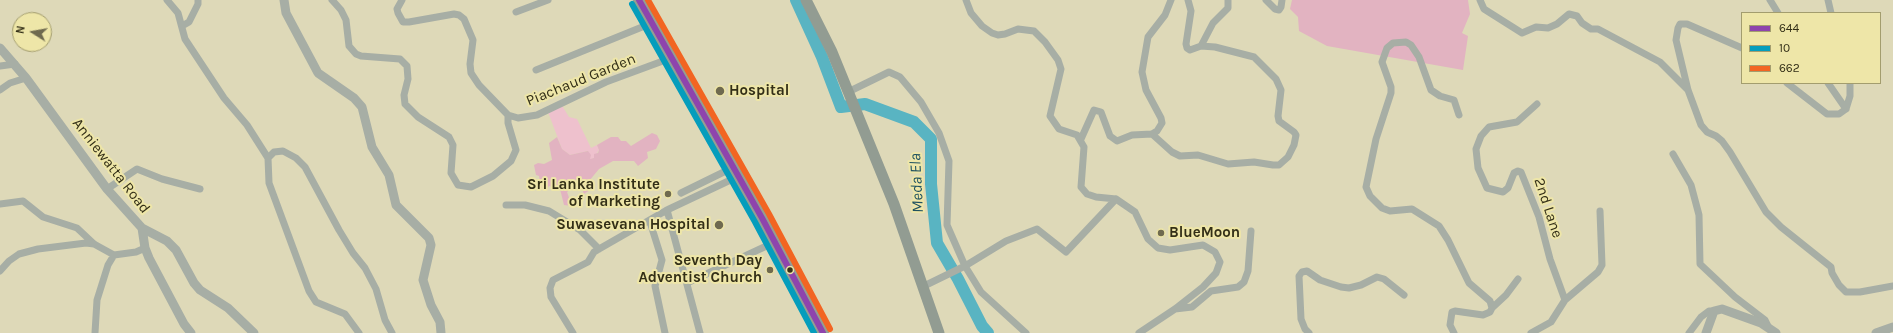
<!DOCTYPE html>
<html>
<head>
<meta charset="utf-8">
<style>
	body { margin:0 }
	#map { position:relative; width:1893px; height:333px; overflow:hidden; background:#ded9b8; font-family:Karla,sans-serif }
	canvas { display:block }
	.legend { position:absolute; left:1741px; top:12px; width:140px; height:72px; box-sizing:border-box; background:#eee6a8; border:1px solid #a39d6e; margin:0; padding:5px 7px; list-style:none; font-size:12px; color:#332f17 }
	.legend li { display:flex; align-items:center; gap:8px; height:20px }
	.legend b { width:20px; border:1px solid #a39d6e }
	.north { position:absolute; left:12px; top:12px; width:40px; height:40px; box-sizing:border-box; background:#eee6a8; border:1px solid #a39d6e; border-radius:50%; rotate:281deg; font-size:11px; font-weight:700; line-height:16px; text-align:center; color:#332f17 }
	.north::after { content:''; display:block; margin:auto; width:14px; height:18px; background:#6f6a4f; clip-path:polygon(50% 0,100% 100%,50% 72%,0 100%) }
</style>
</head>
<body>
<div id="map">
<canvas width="1893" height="333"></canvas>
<ul class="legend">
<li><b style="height:5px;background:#8e44ad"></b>644</li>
<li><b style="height:5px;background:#059dbc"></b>10</li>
<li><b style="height:5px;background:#f26522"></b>662</li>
</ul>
<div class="north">N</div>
</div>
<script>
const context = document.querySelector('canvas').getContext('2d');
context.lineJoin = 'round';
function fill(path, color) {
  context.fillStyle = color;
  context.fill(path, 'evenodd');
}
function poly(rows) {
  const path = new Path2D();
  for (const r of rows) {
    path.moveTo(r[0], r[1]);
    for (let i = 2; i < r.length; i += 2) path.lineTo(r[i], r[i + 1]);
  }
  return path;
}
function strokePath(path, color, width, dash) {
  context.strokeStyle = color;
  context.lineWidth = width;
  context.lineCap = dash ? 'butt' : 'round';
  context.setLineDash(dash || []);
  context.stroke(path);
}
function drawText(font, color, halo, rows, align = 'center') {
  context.font = font + ' Karla,sans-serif';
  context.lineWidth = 4;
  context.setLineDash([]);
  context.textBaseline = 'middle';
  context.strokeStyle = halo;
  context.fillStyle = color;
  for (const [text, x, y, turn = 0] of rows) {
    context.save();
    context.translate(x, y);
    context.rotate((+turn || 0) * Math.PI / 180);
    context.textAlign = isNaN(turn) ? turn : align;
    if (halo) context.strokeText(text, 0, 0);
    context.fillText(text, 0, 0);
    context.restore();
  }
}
fill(poly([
	[561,104,569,117,577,119,591,148,597,145,599,150,594,158,589,160,588,151,570,155,562,149,548,112]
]), '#eec1cd');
fill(poly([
	[1292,0,1468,0,1470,14,1462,33,1468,36,1463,70,1327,46,1299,31,1298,17,1290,9],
	[652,133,657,135,660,141,656,149,647,152,648,158,638,166,634,161,613,161,599,169,589,181,590,190,584,194,581,187,574,190,572,188,567,192,572,206,564,205,560,189,549,186,546,190,540,187,536,189,535,187,537,183,540,182,539,176,536,175,534,165,538,163,544,164,552,160,549,143,557,137,562,149,570,155,588,151,591,155,590,159,594,158,594,154,598,153,599,150,597,145,611,137,618,137,621,141,626,141,631,146]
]), '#e2b3c1');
strokePath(poly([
	[796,0,822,57,841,107,865,104,914,122,931,139,931,184,937,243,958,279,982,326,988,333]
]), '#59b4c2', 12);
strokePath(poly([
	[167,0,178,13,185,39,224,98,247,125,268,158,269,183,309,291,316,302,345,314,359,333],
	[332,0,341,10,346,20,349,46,356,54,361,56,400,59,407,66,408,79,404,95,405,104,418,117,449,137,453,145,451,173,458,185,471,187,493,176,511,161,516,150,508,123,508,115],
	[402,0,397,9,398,13,403,22,409,22,454,14,459,15,464,19,473,40,470,64,471,73,479,85,508,115,518,118,537,115,606,82,671,58],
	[966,0,971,13,982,26,992,33,998,35,1005,34,1018,29,1034,31,1045,42,1058,60,1061,69,1050,116,1059,129,1077,135,1084,147,1081,187,1087,194,1096,197,1116,199,1135,212,1148,239,1158,248,1170,250,1203,245,1215,252,1220,262,1216,273,1203,287,1175,309,1139,333],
	[1188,0,1191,11,1186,44,1187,48,1190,50,1201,46,1213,23,1228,8,1228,0],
	[1266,0,1275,9,1279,10,1281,7,1282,0],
	[1480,0,1484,9,1522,33,1536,27,1548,28,1557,24,1569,14,1577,16,1582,23,1591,29,1598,29,1660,62,1688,90],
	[1770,0,1778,13],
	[1828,0,1831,13],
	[516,12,548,0],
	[182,26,189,22,198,4,198,0],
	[1742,48,1687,24,1680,24,1678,28,1676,40,1688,90,1701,125,1707,132,1716,136,1722,141,1730,152,1766,212,1781,227,1831,267,1832,273,1839,285,1846,292,1860,292,1893,286],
	[0,66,15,64],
	[536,70,652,23],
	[1787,83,1827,114,1839,114,1846,109,1850,96,1850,83],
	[1828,83,1846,109],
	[0,90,10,83,26,78],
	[848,92,889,72,900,77,921,102,939,133,949,161,947,225,965,266,981,292,1026,333],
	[1152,134,1172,152,1180,156,1198,155,1228,164,1254,162,1273,165,1279,165,1288,157,1294,145,1296,135,1294,132,1279,121,1278,116,1281,90,1276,79,1254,57,1215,47,1201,46],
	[1081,139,1094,110,1101,112,1110,136,1117,141,1132,135,1152,134,1157,131,1162,123,1161,118,1146,90,1142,72,1148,37,1165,15,1171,0],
	[1673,154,1691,185,1699,215,1700,264,1735,297,1765,320,1769,328],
	[268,158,274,152,283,151,296,158,305,167,339,230,353,253,365,268,376,289,385,320,392,333],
	[107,189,137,169,162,179,200,189],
	[681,193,734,167],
	[0,204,23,201,43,217,77,228,94,244,114,255,136,252,145,248],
	[506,205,525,205,549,211,580,230,599,249],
	[667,210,700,333],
	[650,222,662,260,655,286,665,333],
	[0,271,9,261,19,254,38,249,86,243,94,244],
	[687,283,775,242],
	[924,286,965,266,1006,241,1037,229,1066,252,1116,199],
	[1565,300,1598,272,1602,265,1600,211],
	[1492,308,1506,295,1518,279],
	[1175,309,1192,307,1211,291,1238,287,1244,282,1248,271,1251,231],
	[95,333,97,300,108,265,114,255],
	[573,333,551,297,550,288,553,280,588,262,594,252,599,249,667,210,739,176],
	[1309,333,1305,329,1301,319,1299,276,1302,272,1307,271,1320,280,1341,287,1349,288,1361,285,1377,277,1384,279,1404,295],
	[1454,333,1450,325,1452,312,1455,311,1483,315,1490,312,1492,308,1490,301,1469,283,1448,240,1439,226,1412,209,1390,211,1382,208,1370,196,1366,187,1376,139,1391,93,1391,87,1382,62,1387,48,1393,43,1406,42,1411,45,1419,57,1431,90,1440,96,1454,100,1459,115],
	[1531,333,1551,322,1565,300,1550,259,1539,217,1521,172,1518,171,1514,173,1508,188,1503,192,1487,188,1478,168,1476,149,1481,136,1489,127,1517,122,1537,104],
	[1689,333,1701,317,1709,311,1714,311]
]), '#a7aea5', 7);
strokePath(poly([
	[284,0,286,13,318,73,354,98,362,107,372,147,389,175,396,205,429,238,431,245,423,280,431,305,440,322,441,333],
	[0,48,26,78,107,189,142,228,145,248,149,258,184,324,191,333],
	[142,228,167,241,176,250,194,283,200,290,228,308,254,333],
	[1706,333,1714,311,1722,309,1761,323,1776,333],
	[1876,333,1893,327]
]), '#a7aea5', 9);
strokePath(poly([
	[806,0,832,52,894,204,939,333]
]), '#929c92', 11);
strokePath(poly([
	[639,0,762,218,823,333]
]), '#949e92', 12);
strokePath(poly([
	[639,0,762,218,823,333]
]), '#8e44ad', 6);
strokePath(poly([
	[632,4,755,222,814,333]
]), '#059dbc', 6);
strokePath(poly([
	[648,0,769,214,830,329]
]), '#f26522', 6);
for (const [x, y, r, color] of [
	[720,91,5,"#6f6a4f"],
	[668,194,4,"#6f6a4f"],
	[719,225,5,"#6f6a4f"],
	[1161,233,4,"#6f6a4f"],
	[770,270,4,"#6f6a4f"],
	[790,270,3.5,"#332f17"]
]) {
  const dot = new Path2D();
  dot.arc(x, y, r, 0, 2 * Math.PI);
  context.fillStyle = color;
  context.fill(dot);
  strokePath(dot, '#eee6a8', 1.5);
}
drawText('15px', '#332f17', '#eee6a8', [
	["Piachaud Garden",581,80,-22],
	["Anniewatta Road",111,166,52],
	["2nd Lane",1548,208,72]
]);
drawText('bold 15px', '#332f17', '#eee6a8', [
	["Hospital",729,91,"left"],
	["Sri Lanka Institute",660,185],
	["of Marketing",660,202],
	["Suwasevana Hospital",710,225],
	["BlueMoon",1169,233,"left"],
	["Seventh Day",762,261],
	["Adventist Church",762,278]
], 'right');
drawText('italic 16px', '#1f5160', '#eee6a8', [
	["Meda Ela",917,183,-93]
]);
</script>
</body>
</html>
